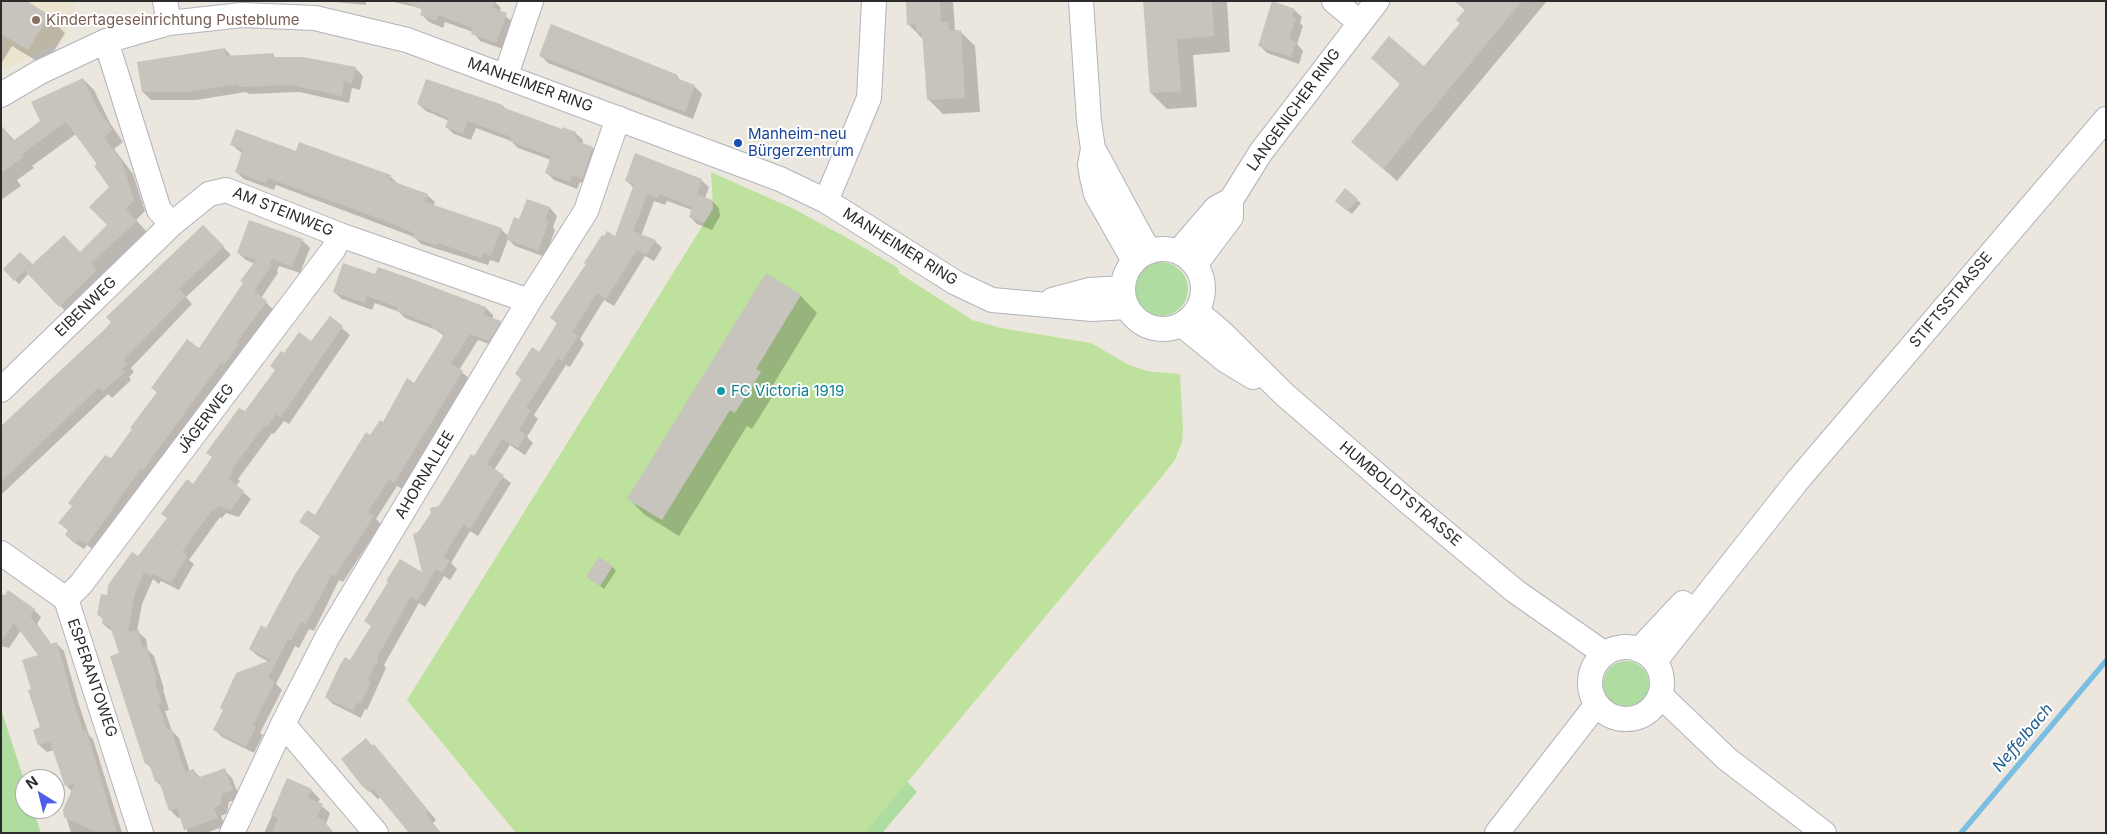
<!DOCTYPE html>
<html>
<head>
<meta charset="utf-8">
<style>
	body { margin:0 }
	#map { position:relative; width:2107px; height:834px; overflow:hidden; background:#ebe7de; font-family:Inter,sans-serif }
	canvas { display:block }
	.frame { position:absolute; inset:0; border:2px solid #2b2b2b; pointer-events:none }
	.north { position:absolute; left:15px; top:769px; width:50px; height:50px; box-sizing:border-box; background:#fff; border:1px solid #aaa; border-radius:50%; rotate:324deg; font-size:14px; font-weight:700; line-height:20px; text-align:center; color:#2b2b2b }
	.north::after { content:''; display:block; margin:auto; width:18px; height:22px; background:#4f5ce7; clip-path:polygon(50% 0,100% 100%,50% 72%,0 100%) }
</style>
</head>
<body>
<div id="map">
<canvas width="2107" height="834"></canvas>
<div class="frame"></div>
<div class="north">N</div>
</div>
<script>
const context = document.querySelector('canvas').getContext('2d');
context.lineJoin = 'round';
function fill(path, color) {
  context.fillStyle = color;
  context.fill(path, 'evenodd');
}
function poly(rows) {
  const path = new Path2D();
  for (const r of rows) {
    if (r.length === 3) {
      path.moveTo(r[0] + r[2], r[1]);
      path.arc(r[0], r[1], r[2], 0, 2 * Math.PI);
      continue;
    }
    path.moveTo(r[0], r[1]);
    for (let i = 2; i < r.length; i += 2) path.lineTo(r[i], r[i + 1]);
  }
  return path;
}
function strokePath(path, color, width, dash) {
  context.strokeStyle = color;
  context.lineWidth = width;
  context.lineCap = dash ? 'butt' : 'round';
  context.setLineDash(dash || []);
  context.stroke(path);
}
function drawText(font, color, halo, rows, align = 'center') {
  context.font = font + ' Inter,sans-serif';
  context.lineWidth = 4;
  context.setLineDash([]);
  context.textBaseline = 'middle';
  context.strokeStyle = halo;
  context.fillStyle = color;
  for (const [text, x, y, turn = 0] of rows) {
    context.save();
    context.translate(x, y);
    context.rotate((+turn || 0) * Math.PI / 180);
    context.textAlign = isNaN(turn) ? turn : align;
    if (halo) context.strokeText(text, 0, 0);
    context.fillText(text, 0, 0);
    context.restore();
  }
}
fill(poly([
	[1,1,76,1,65,40,1,71]
]), '#ebe5cf');
fill(poly([
	[1161,289,27],
	[1626,684,23],
	[1,709,25,783,25,809,33,809,41,833,1,833],
	[902,776,917,792,882,833,833,833]
]), '#afdca0');
fill(poly([
	[711,172,794,209,858,244,898,268,899,273,972,320,1001,328,1091,343,1127,364,1147,371,1180,374,1183,429,1182,442,1175,460,1159,480,865,833,516,833,407,700,713,209]
]), '#bee29d');
fill(poly([
	[1,1,48,16,65,33,45,66,12,46,1,64],
	[325,1,366,1,366,5],
	[390,1,494,1,501,8,500,12,513,22,503,49,480,41,473,32,445,22,443,28,429,22,422,15,424,9],
	[907,1,953,1,955,30,960,31,975,46,980,112,943,114,928,99,924,40,909,25],
	[1144,1,1227,1,1230,52,1193,55,1197,107,1167,109,1151,93],
	[1456,1,1547,1,1397,181,1353,142,1401,85,1372,58,1425,68,1461,23,1466,11],
	[1294,10,1302,17,1300,23,1303,26,1297,44,1303,51,1299,64,1267,53,1259,45],
	[225,49,232,57,273,55,276,58,355,68,363,76,360,90,352,88,349,103,299,92,249,94,246,92,196,100,151,100,143,92],
	[540,55,677,76,682,82,694,86,702,94,693,119,548,63],
	[83,79,94,90,110,123,123,142,114,149,133,174,145,211,136,220,147,232,101,275,108,281,71,317,29,273,19,284,4,269,20,253,33,266,81,253,108,225,111,188,98,165,76,134,32,166,34,168,17,180,21,186,1,200,1,126,15,141,41,122],
	[427,80,503,106,508,111,562,131,575,133,583,140,582,144,593,148,600,156,590,186,580,182,577,189,554,180,547,173,551,160,518,148,511,141,476,128,471,140,454,134,446,127,449,121,426,111,418,104],
	[232,145,297,152,390,176,398,184,427,195,435,202,434,206,501,229,508,236,520,221,527,200,550,208,557,216,553,227,555,230,545,257,515,246,508,239,499,263,490,260,488,265,421,244,414,237,276,185,274,190,244,179,236,172,243,154],
	[626,180,701,180,709,187,705,198,712,201,719,208,720,216,712,230,697,224,690,217,692,210,667,201,665,205,654,201,641,236,655,241,662,248,654,261,645,256,614,306,604,300,580,339,584,344,570,367,566,365,534,415,538,419,527,437,533,443,525,455,510,445,494,470,511,483,478,536,470,531,451,563,457,569,450,580,444,576,425,607,419,603,384,665,386,668,367,710,365,709,361,718,333,704,326,697,372,627,366,621,424,575,419,533,474,458,522,380,516,374,540,353,558,324,551,318,616,238,634,188],
	[1357,200,1361,203,1352,214,1340,205],
	[203,226,231,255,186,297,192,304,131,368,134,372,129,377,131,380,112,398,108,394,1,495,1,428,107,329],
	[302,240,310,248,300,273,279,266,277,271,278,273,261,298,274,310,95,551,87,545,84,549,73,542,66,535,69,531,60,523,111,460,158,393,153,388,200,349,244,283,255,264,246,260,238,253],
	[379,269,486,308,493,315,493,319,500,322,508,329,497,347,478,340,459,370,470,379,402,489,397,486,376,519,381,524,343,582,339,580,314,631,309,629,299,648,295,646,276,684,282,690,260,733,263,735,254,753,222,737,214,729,269,662,258,656,250,649,267,630,321,537,300,522,315,516,371,436,415,385,444,336,436,330,405,318,399,312,375,303,372,310,342,299,334,292,376,276],
	[766,275,801,296,817,313,773,385,777,389,752,429,747,426,679,536,645,515,628,498],
	[330,318,350,335,289,424,284,421,274,434,272,433,238,479,240,481,236,486,251,499,239,517,226,513,222,518,220,517,189,560,194,564,179,590,161,581,159,584,153,579,142,604,137,631,146,639,148,650,154,656,164,689,163,689,169,710,165,711,172,731,179,738,190,772,194,771,201,778,224,770,232,778,240,798,229,802,227,813,221,816,225,826,206,833,188,833,181,817,178,818,170,810,162,787,156,781,153,770,146,763,121,654,113,632,103,624,104,620,99,615,108,597,168,519,163,514,194,485,213,458,207,453,245,413,276,370,284,354,311,342],
	[613,567,616,571,604,589,588,577],
	[1,594,34,610,41,617,37,624,52,645,57,644,64,651,79,705,89,735,93,739,122,833,71,833,64,810,72,792,66,785,54,750,47,752,39,745,34,730,41,728,33,690,40,655,21,630,9,648,1,646],
	[366,740,382,754,436,820,433,823,381,797,378,799,363,785],
	[288,780,311,790,320,799,318,803,330,813,326,824,334,833,264,833]
]), '#0003');
strokePath(poly([
	[1961,833,2106,661]
]), '#7cbde2', 5.5);
fill(poly([
	[1,1,27,1,49,15,28,50,1,34],
	[405,1,494,1,492,8,507,13,496,43,471,34,473,28,438,15,436,21,420,15,422,10],
	[906,1,940,1,941,22,949,22,949,31,961,30,965,98,927,100,922,32,917,33,916,24,907,25],
	[1143,1,1212,1,1214,36,1177,39,1181,91,1150,93],
	[1272,1,1295,9,1292,16,1296,18,1289,39,1296,42,1291,57,1258,46],
	[1454,1,1522,1,1383,169,1351,142,1400,84,1371,58,1389,36,1424,66,1460,23,1456,20,1465,10],
	[551,24,678,75,676,78,695,85,685,112,539,56],
	[225,48,226,56,274,53,274,57,303,57,356,67,352,83,344,81,342,96,290,85,239,87,239,84,188,92,142,92,137,62],
	[83,78,99,111,113,130,104,137,122,162,134,200,126,209,137,221,91,263,97,270,59,307,25,271,64,235,80,252,107,225,89,207,109,187,94,166,97,164,66,122,22,154,24,157,1,173,1,125,13,141,40,121,31,102],
	[426,79,503,105,502,107,562,129,562,127,576,132,575,137,578,138,577,141,593,147,582,179,572,175,570,182,545,173,551,156,509,141,511,137,468,121,463,134,445,127,449,118,417,104],
	[236,129,296,151,299,142,391,175,389,180,428,194,425,202,502,228,491,256,483,253,481,258,438,243,437,246,412,237,414,233,375,217,268,178,266,183,235,172,243,149,230,145],
	[635,153,702,179,697,194,712,200,713,208,704,223,689,217,692,207,659,194,658,198,647,194,633,231,656,240,646,255,637,250,606,299,597,293,572,332,578,336,562,361,558,358,526,408,531,410,519,430,526,435,518,448,502,439,487,464,504,475,470,529,463,525,443,557,450,561,442,573,436,569,418,600,411,596,377,658,379,659,372,671,368,680,371,682,360,704,357,702,353,711,325,697,340,665,345,657,350,660,371,626,364,621,388,582,386,581,400,559,422,572,413,534,418,532,424,523,431,513,430,508,439,506,471,454,474,456,522,378,515,374,532,347,539,352,557,323,550,318,586,264,584,263,602,235,604,236,607,231,615,236,634,184,625,181],
	[1345,188,1358,199,1347,211,1335,201],
	[527,199,550,207,545,220,549,221,538,251,506,239,514,217,519,219],
	[249,220,303,239,292,267,272,259,270,263,272,265,254,291,267,301,237,342,239,344,224,365,221,363,143,470,141,468,87,545,79,539,76,543,65,535,68,530,58,523,72,506,68,503,105,455,111,458,132,429,130,428,157,392,151,388,187,339,199,348,243,283,240,281,256,260,258,261,237,253],
	[203,225,224,246,179,289,186,296,124,359,127,364,122,369,125,372,103,391,99,387,1,482,1,426,106,328,111,322,106,317],
	[20,252,32,263,14,281,3,269],
	[343,263,375,274,378,267,415,280,486,307,484,315,501,321,489,341,470,334,451,363,463,371,394,483,389,479,368,512,374,516,335,576,332,574,306,624,301,622,291,641,288,639,268,678,275,682,253,725,256,727,246,747,213,730,223,710,220,708,236,673,271,660,249,649,261,625,266,628,294,576,321,535,299,522,307,510,315,515,366,432,370,435,380,420,383,422,407,378,414,383,445,333,432,328,433,325,396,311,397,307,367,296,365,303,333,292],
	[766,273,801,295,756,369,761,372,735,413,730,410,662,520,627,499],
	[330,316,343,326,281,417,276,414,266,428,264,426,231,471,233,472,228,478,244,491,231,510,218,506,214,512,212,510,182,552,187,556,171,583,153,574,151,577,144,572,134,596,128,632,139,630,142,648,146,646,157,681,155,682,162,702,158,703,167,730,171,729,185,772,194,769,197,778,225,768,233,790,222,794,220,805,214,808,218,818,184,830,177,808,169,811,159,781,155,782,149,763,145,764,110,656,119,653,110,626,102,624,103,617,97,615,101,594,107,595,108,585,132,552,138,556,167,518,161,514,187,479,193,484,212,457,206,453,239,408,245,411,275,370,270,366,281,351,284,353,299,332,311,341],
	[599,557,613,566,600,586,586,577],
	[8,590,35,609,30,616,51,644,57,642,72,697,83,731,86,730,117,833,98,833,64,817,63,810,75,783,65,786,50,742,38,745,33,730,40,727,28,690,31,689,22,660,38,655,14,623,1,642,1,600],
	[366,738,372,746,374,744,429,812,426,814,441,833,409,833,373,789,369,792,362,786,341,759],
	[287,778,312,789,308,798,323,804,317,817,323,820,334,833,272,833,278,818,271,815]
]), '#c7c3bd');
const minor = poly([
	[165,1,169,23],
	[1081,1,1089,121,1093,149,1090,165,1092,177,1096,194,1134,261],
	[1334,1,1359,22],
	[106,41,159,210,172,224],
	[506,75,531,1],
	[1,95,40,72,106,41,169,23,242,15,315,18,407,40,780,179,826,201,956,283,992,300,1092,309,1127,307],
	[1095,152,1149,252],
	[826,201,869,98,874,1],
	[1163,289,40],
	[1178,252,1216,208,1231,200],
	[1195,265,1231,217,1231,200,1261,152,1377,1],
	[1052,300,1089,290,1123,288],
	[1196,311,1220,331,1285,395,1406,500,1515,591,1605,654],
	[1182,325,1225,360,1253,377],
	[1,390,172,224,209,194,226,190,340,235,529,301],
	[1,553,66,599,141,833],
	[66,599,81,584,333,250,340,235],
	[1626,683,36],
	[1639,650,1683,603],
	[1655,661,1797,481,2106,119],
	[1660,695,1727,759,1824,833],
	[283,724,376,833],
	[232,833,283,724,328,636,529,301,586,211,618,118],
	[1497,833,1597,704]
]);
strokePath(minor, '#b2b3bd', 26);
strokePath(minor, '#fff', 24);
for (const [x, y, r, color] of [
	[36,20,5,"#8d6e63"],
	[738,143,5,"#1a4fb4"],
	[721,391,5,"#0f9aa8"]
]) {
  const dot = new Path2D();
  dot.arc(x, y, r, 0, 2 * Math.PI);
  context.fillStyle = color;
  context.fill(dot);
  strokePath(dot, '#fff', 2);
}
drawText('15px', '#785e54', '#fff', [
	["Kindertageseinrichtung Pusteblume",46,20]
], 'left');
drawText('15px', '#2b2b2b', '#fff', [
	["MANHEIMER RING",530,85,20],
	["LANGENICHER RING",1294,110,-54],
	["AM STEINWEG",283,212,22],
	["MANHEIMER RING",900,247,32],
	["STIFTSSTRASSE",1951,300,-50],
	["EIBENWEG",86,307,-44],
	["JÄGERWEG",206,419,-53],
	["AHORNALLEE",425,475,-59],
	["HUMBOLDTSTRASSE",1400,494,40],
	["ESPERANTOWEG",92,678,71]
]);
drawText('15px', '#164399', '#fff', [
	["Manheim-neu",748,134],
	["Bürgerzentrum",748,151]
], 'left');
drawText('15px', '#0d838f', '#fff', [
	["FC Victoria 1919",731,391]
], 'left');
drawText('italic 16px', '#1b5b8e', '#fff', [
	["Neffelbach",2023,738,-50]
]);
</script>
</body>
</html>
